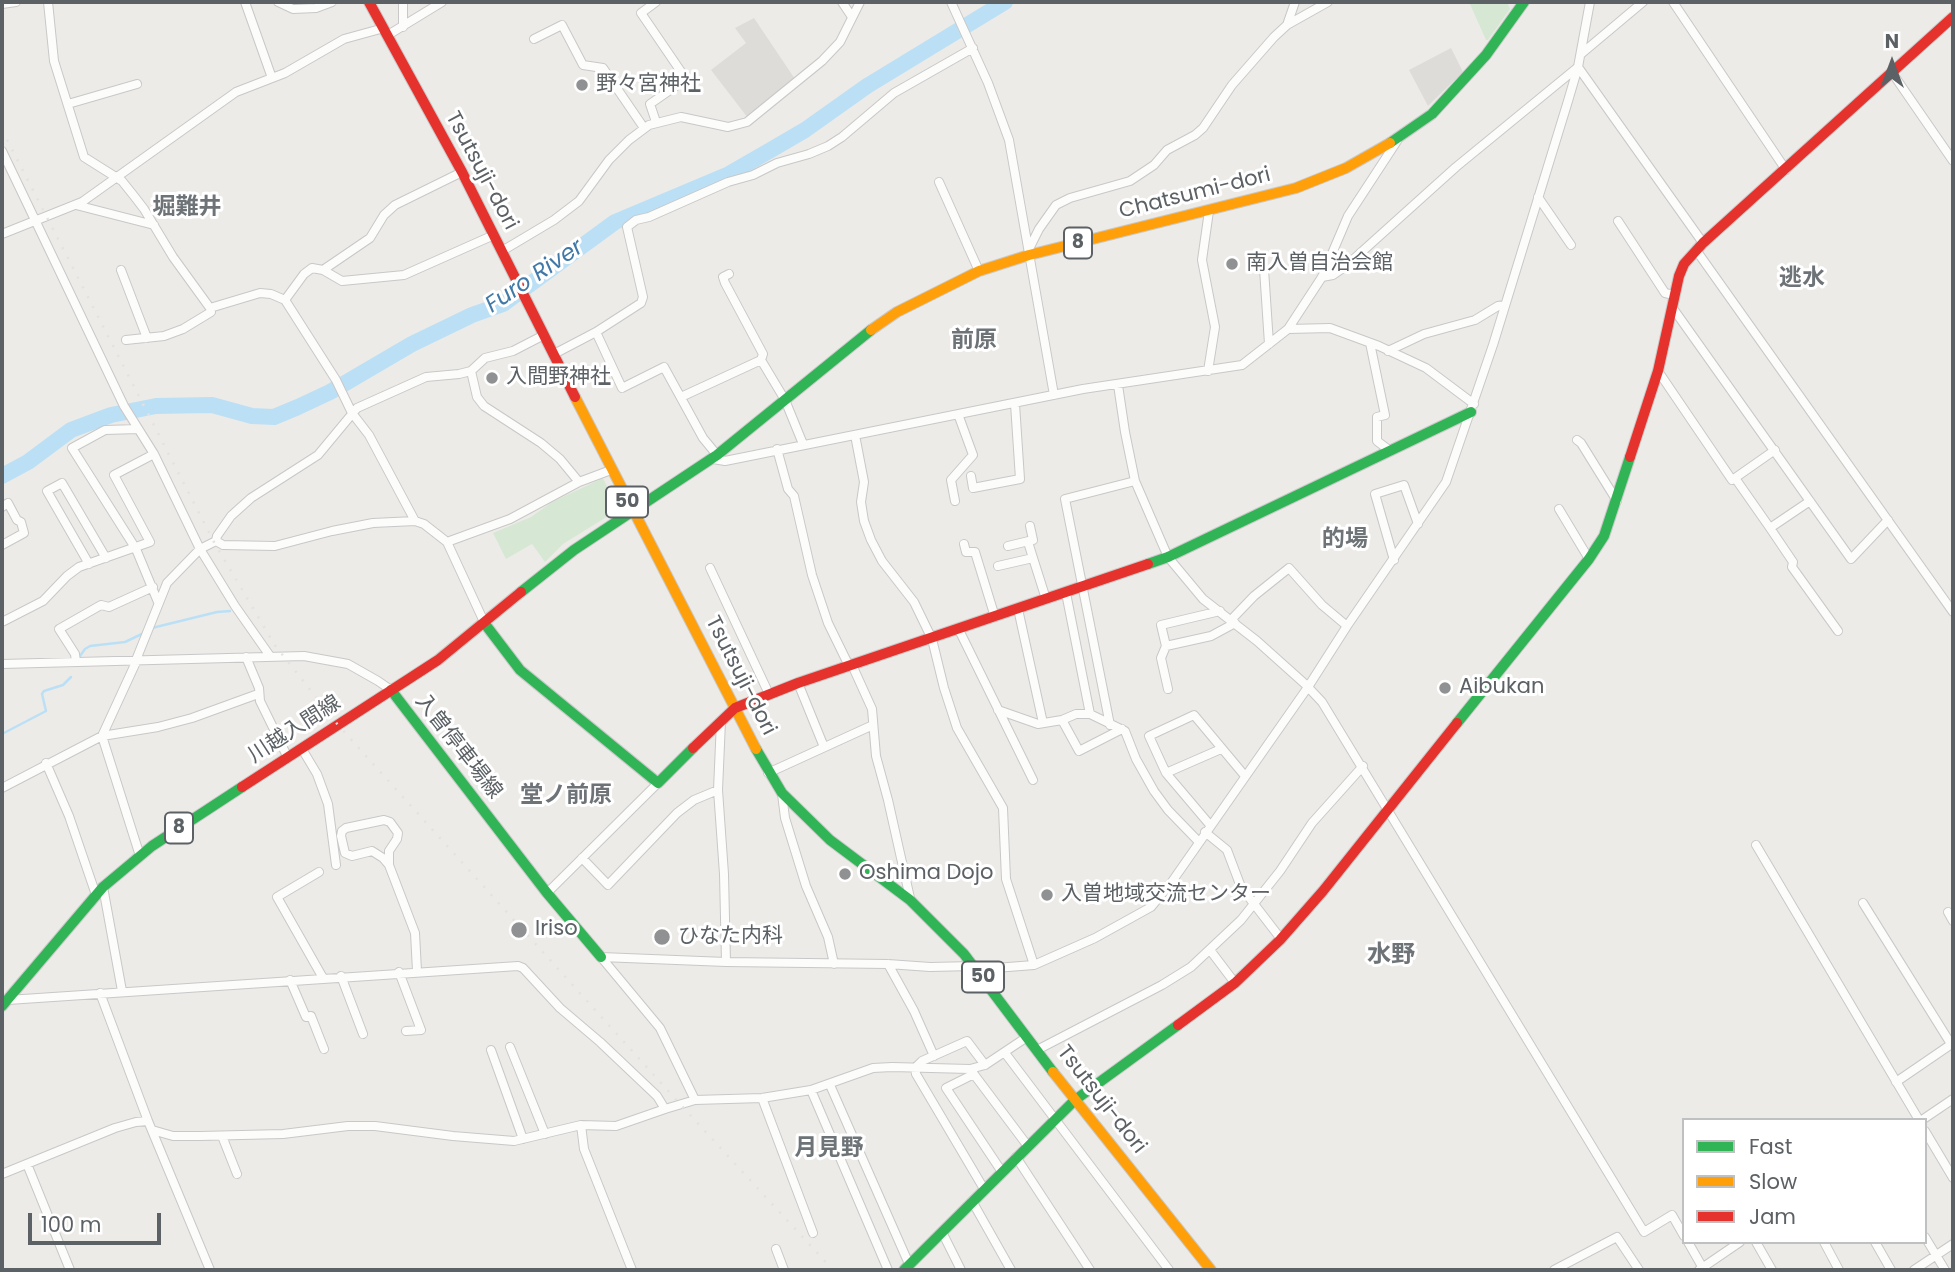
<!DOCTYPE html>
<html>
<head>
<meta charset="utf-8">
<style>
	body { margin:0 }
	#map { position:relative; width:1955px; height:1272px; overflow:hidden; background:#edebe7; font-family:Poppins,sans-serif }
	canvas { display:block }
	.frame { position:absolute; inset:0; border:4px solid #5c6165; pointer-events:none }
	.legend { position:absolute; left:1682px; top:1118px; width:245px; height:126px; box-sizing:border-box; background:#fff; border:2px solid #bec0c1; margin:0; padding:9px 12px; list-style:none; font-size:21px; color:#5c6165 }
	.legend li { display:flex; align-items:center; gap:14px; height:35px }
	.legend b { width:35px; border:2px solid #bec0c1 }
	.north { position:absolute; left:1857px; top:28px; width:70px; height:70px; -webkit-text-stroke:5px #fff; paint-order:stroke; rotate:0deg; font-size:19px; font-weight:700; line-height:28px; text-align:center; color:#5c6165 }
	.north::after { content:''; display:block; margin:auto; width:24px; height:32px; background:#5c6165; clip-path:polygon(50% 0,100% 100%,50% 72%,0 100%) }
	.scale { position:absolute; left:28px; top:1213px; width:133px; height:32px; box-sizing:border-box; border:4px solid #5c6165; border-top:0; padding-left:9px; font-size:21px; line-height:24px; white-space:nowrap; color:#5c6165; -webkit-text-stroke:5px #fff; paint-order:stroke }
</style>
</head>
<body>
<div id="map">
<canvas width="1955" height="1272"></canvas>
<div class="frame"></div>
<ul class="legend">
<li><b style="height:9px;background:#30b455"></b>Fast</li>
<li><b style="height:9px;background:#ff9f0a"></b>Slow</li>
<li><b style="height:9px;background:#e5322d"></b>Jam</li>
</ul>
<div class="north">N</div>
<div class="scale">100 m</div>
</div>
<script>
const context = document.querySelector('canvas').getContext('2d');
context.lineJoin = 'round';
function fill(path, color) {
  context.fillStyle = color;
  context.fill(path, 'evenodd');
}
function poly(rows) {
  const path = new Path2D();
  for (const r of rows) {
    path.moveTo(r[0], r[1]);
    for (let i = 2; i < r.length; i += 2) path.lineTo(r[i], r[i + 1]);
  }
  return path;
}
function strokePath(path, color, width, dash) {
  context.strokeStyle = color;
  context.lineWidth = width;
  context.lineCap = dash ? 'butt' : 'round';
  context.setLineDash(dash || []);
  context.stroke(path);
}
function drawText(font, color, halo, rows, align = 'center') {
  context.font = font + ' Poppins,"Noto Sans JP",sans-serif';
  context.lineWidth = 6;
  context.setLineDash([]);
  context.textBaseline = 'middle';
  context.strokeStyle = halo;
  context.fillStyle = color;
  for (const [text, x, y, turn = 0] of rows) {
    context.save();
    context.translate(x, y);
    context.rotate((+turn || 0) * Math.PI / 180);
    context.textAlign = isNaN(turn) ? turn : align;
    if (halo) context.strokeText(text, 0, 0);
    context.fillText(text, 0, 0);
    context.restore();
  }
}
fill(poly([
	[754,18,795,79,748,118,711,70,746,43,735,28],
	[1451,48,1463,72,1428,106,1409,70]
]), '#dedcd8');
fill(poly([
	[1469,2,1507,2,1510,9,1488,40,1486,40],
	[603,478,615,504,613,513,563,544,545,562,532,544,506,559,493,533,531,517,552,502]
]), '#d6e8d3');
strokePath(poly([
	[152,628,217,612,230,611],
	[80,656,85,649,90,646,125,642,144,633],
	[2,734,46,711,42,694,44,691,63,685,71,677]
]), '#bbe0f6', 2.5);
strokePath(poly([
	[2,476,28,462,71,430,111,415,156,406,212,405,252,416,274,417,298,407,330,392,412,344,472,315,503,304,615,222,729,174,769,151,805,130,867,86,1005,2]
]), '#bbe0f6', 16);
const street = poly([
	[48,2,54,61,84,157,122,181,134,196,144,209,173,257,210,308,260,293,271,294,285,300,336,380,352,413,369,435,415,521],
	[245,2,272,78],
	[278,2,293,9,316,8,332,2],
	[842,2,852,17],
	[951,2,988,83,1009,140,1054,395],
	[1673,2,1786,170],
	[2,4,16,2],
	[1287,25,1295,2],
	[403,27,403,2],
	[388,35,442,2],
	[534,39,562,25,583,65,603,68,644,128],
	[1581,54,1643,2],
	[1893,74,1953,161],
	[68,104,137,84],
	[656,122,650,104,686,79,641,13,656,2],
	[2,151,124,406,154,454,200,549,235,606,270,656],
	[939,182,979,271],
	[1538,197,1571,245],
	[76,205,154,225],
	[1618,221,1665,293,1674,295],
	[2,234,82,202,236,92,285,73,344,39,384,28],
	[1029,249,1039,229,1056,205,1070,198,1130,181,1154,165,1167,150,1195,135,1203,128,1232,85,1274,37,1287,25,1328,2],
	[1696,250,1953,612],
	[502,251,554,220,579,201,609,160,629,140,649,125,681,117,728,127,747,122,822,61,840,42,860,2],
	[1264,269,1269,344],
	[121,270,147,338],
	[323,270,370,238,384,215,395,205,462,172],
	[729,274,723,277,725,283,763,354,761,360,785,400,803,444],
	[1322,277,1333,275,1346,266,1456,167,1578,67,1703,243],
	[285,300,304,274,312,268,323,270,342,281,404,275,494,235],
	[1672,307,1851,559,1888,520],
	[1288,329,1322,277,1348,216,1397,141],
	[596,332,622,388,664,367,703,438,717,455],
	[126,340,164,336,183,329,211,312,210,308],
	[1370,343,1385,415,1377,417,1377,441,1389,450],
	[1388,351,1424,334,1475,320,1498,306,1505,305],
	[554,354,596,332,641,303,643,297,627,227,636,220,649,217,728,182,753,175,777,163,809,154,828,146,842,137,894,93,973,48],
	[471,371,477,397,484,406,541,443,560,459,579,482],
	[1208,371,1215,327,1202,260,1209,211],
	[1658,371,1732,480,1735,478,1770,528,1793,562,1792,567,1838,631],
	[1118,385,1125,432,1135,481,1168,557,1203,599,1257,641,1305,684,1322,702,1644,1232,1672,1215,1684,1236],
	[681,397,761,360],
	[138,429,105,430,72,448,136,549,158,602],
	[855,435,864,482,861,502,864,521,871,540,882,561,914,602,932,639,944,688,957,728,1003,808,1006,879,1034,965],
	[1577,440,1581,443,1617,501],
	[777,449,788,489,794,496,812,575,828,623,849,666],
	[713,459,725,461,1083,389,1242,365,1288,329,1330,328,1379,346,1426,368,1474,404],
	[971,476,973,488,1020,479,1015,404],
	[1735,478,1775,450],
	[955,501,951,480,973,455,958,414],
	[2,507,8,503,17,520,21,522,24,533,2,545],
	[1559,509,1589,559],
	[1770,528,1810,501],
	[216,541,223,545,275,546,332,531,373,523,415,521,424,524,447,542,485,624],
	[447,542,510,519,579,482,611,470],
	[964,544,966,552,975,552,995,617],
	[1008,546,1033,540,1030,526],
	[1033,558,1046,599],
	[1394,560,1375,494,1404,485,1418,524],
	[89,564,47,491,62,483,106,558],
	[998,566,1033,558,1028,542],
	[710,568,769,694],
	[1066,593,1090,714,1125,731,1136,759,1154,791,1168,810,1198,841],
	[1018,609,1043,723],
	[1231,620,1254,596,1289,568,1322,605,1347,626],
	[2,622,43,601,67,576,79,567,150,542,114,475,154,454],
	[959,630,1033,780],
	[1166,646,1161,625,1220,611],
	[246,657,259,688,260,701,288,758],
	[136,660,167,583,200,549,216,541,217,536,231,516,251,498,318,455,357,408,426,377,459,374,471,371,485,358,513,351,544,335],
	[137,660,102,736,140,856],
	[76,662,75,654,59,629,101,605,109,607,153,587],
	[2,664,304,656,348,664,378,681,391,690],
	[852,665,872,709,876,756,888,800,910,898],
	[798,683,824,747],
	[1168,689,1161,658,1166,646,1211,636,1235,623],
	[998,710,1038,724,1062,720,1076,714,1090,714],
	[1062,720,1079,751,1122,729],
	[721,721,718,790,724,874,726,962],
	[1110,725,1065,499,1135,481],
	[302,749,317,774,328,804,336,865],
	[46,763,69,816,96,895],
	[768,773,873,725],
	[1166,773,1221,749],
	[2,788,102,736,158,727,192,718,258,694],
	[782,794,785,818,806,886,828,937,834,964],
	[1210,825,1166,773,1149,736,1194,715,1245,776],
	[1205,832,1227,850,1241,887,1281,939],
	[1756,845,1919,1120],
	[582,858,608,885,677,813,694,800,718,790],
	[389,865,389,851,397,839,398,833,390,822,384,820,346,828,342,831,341,836,345,853,352,856,372,851,383,858,389,865,415,933,417,971],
	[319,872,277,897,323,978],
	[103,887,122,991],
	[547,893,658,783],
	[1863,903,1951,1044],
	[1948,912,1953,921],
	[1210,950,1235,983],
	[601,957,726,962,888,964,930,967,974,966],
	[601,957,660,1028,695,1100],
	[888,964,914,1011,934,1056],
	[399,972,421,1030,406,1031],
	[341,976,363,1034],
	[982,976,995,968,1034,965,1095,938,1151,907,1171,883,1308,687,1347,626,1446,482,1493,345,1568,101,1578,67,1590,2],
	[290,980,306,1017,311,1016,324,1049],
	[100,993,148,1121,210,1270],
	[8,1000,518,966,523,968,560,1008,600,1042,657,1096,665,1109,616,1126,581,1125,514,1141,453,1136,375,1126,348,1126,283,1134,200,1136,173,1136,152,1130],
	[510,1047,545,1134],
	[491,1050,523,1139],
	[1037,1050,1162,985,1191,967,1241,920,1280,871,1312,823,1363,766],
	[1005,1053,1169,1270],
	[970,1069,985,1065,1027,1037],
	[974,1074,946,1088,1002,1172],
	[1896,1082,1953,1043],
	[830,1085,909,1264],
	[811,1090,888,1270],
	[762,1098,813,1233],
	[665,1109,695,1100,762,1098,811,1090,873,1068,892,1067,970,1069,1027,1145],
	[1922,1120,1953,1099],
	[581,1125,584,1149,632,1270],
	[1925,1131,1953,1178],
	[222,1136,237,1174],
	[1016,1157,1090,1270],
	[27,1164,70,1270],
	[2,1174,115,1128,136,1122,148,1121],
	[984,1189,916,1074,915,1068,922,1061,967,1041,985,1065],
	[972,1201,1011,1270],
	[942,1232,961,1270],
	[1925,1237,1945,1270],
	[1688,1242,1704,1270],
	[1756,1242,1772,1270],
	[1824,1242,1839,1270],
	[1875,1242,1891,1270],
	[776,1249,784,1270],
	[1554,1270,1617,1237,1639,1270],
	[1699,1270,1740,1242],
	[1914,1270,1953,1244]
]);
const fast = poly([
	[1390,143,1432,114,1486,55,1524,2],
	[1148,564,1168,557,1471,412],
	[521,592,574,550,717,455,871,330],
	[485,624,520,670,658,783,693,748],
	[391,690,547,893,601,957],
	[1457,723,1589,559,1604,536,1630,457],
	[756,749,782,793,830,840,910,900,964,954,1053,1072],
	[2,1006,103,887,152,846,242,787],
	[904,1270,1075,1100,1178,1025]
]);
const slow = poly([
	[871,330,897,312,979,271,1029,255,1296,188,1346,168,1390,143],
	[575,397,756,749],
	[1053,1072,1211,1270]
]);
const jam = poly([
	[369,2,462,172,575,397],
	[1630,457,1658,371,1679,276,1684,264,1703,243,1953,17],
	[693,748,735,708,798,683,1148,564],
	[242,787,438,660,521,592],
	[1178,1025,1235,983,1280,940,1323,891,1457,723]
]);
strokePath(street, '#c8c8c8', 10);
strokePath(fast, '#c9c9c9', 12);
strokePath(slow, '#c9c9c9', 12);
strokePath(jam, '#c9c9c9', 12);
strokePath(street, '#fcfcfb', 8);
strokePath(fast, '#30b455', 10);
strokePath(slow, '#ff9f0a', 10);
strokePath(jam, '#e5322d', 10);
strokePath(poly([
	[2,130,214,542,274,644,338,725,680,1104,833,1270]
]), '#e3e2e2', 2.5, [2, 9]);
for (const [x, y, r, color] of [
	[582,85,7,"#8f9192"],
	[1232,264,7,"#8f9192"],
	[492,378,7,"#8f9192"],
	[1445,688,7,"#8f9192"],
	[845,874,7,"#8f9192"],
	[1047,895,7,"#8f9192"],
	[519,930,9,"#8f9192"],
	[662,937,9,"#8f9192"]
]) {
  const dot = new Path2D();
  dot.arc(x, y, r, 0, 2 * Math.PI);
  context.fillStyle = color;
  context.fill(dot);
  strokePath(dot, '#fff', 2.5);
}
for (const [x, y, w] of [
	[1078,243,28],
	[627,502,42],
	[179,828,28],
	[983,977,42]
]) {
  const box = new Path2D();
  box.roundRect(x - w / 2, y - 15.5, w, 31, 5);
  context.fillStyle = '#fff';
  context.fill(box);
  strokePath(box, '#5c6165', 2);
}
drawText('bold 19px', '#5c6165', null, [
	["8",1078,243],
	["50",627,502],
	["8",179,828],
	["50",983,977]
]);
drawText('21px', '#5c6165', '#fff', [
	["野々宮神社",596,85],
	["南入曽自治会館",1246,264],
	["入間野神社",506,378],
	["Aibukan",1459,688],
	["Oshima Dojo",859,874],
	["入曽地域交流センター",1061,895],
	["Iriso",535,930],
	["ひなた内科",678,937]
], 'left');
drawText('21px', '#5c6165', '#fff', [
	["Tsutsuji-dori",481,171,62],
	["Chatsumi-dori",1195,194,-14],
	["Tsutsuji-dori",740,676,63],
	["川越入間線",295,730,-33],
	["入曽停車場線",458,747,52],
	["Tsutsuji-dori",1101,1100,52]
]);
drawText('bold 23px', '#6d7377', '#fff', [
	["堀難井",187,208],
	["逃水",1802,279],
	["前原",974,341],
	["的場",1345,540],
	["堂ノ前原",566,796],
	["月見野",829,1149]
]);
drawText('italic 23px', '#4078a7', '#fff', [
	["Furo River",535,277,-34]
]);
drawText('bold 24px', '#6d7377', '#fff', [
	["水野",1391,956]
]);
</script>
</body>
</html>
